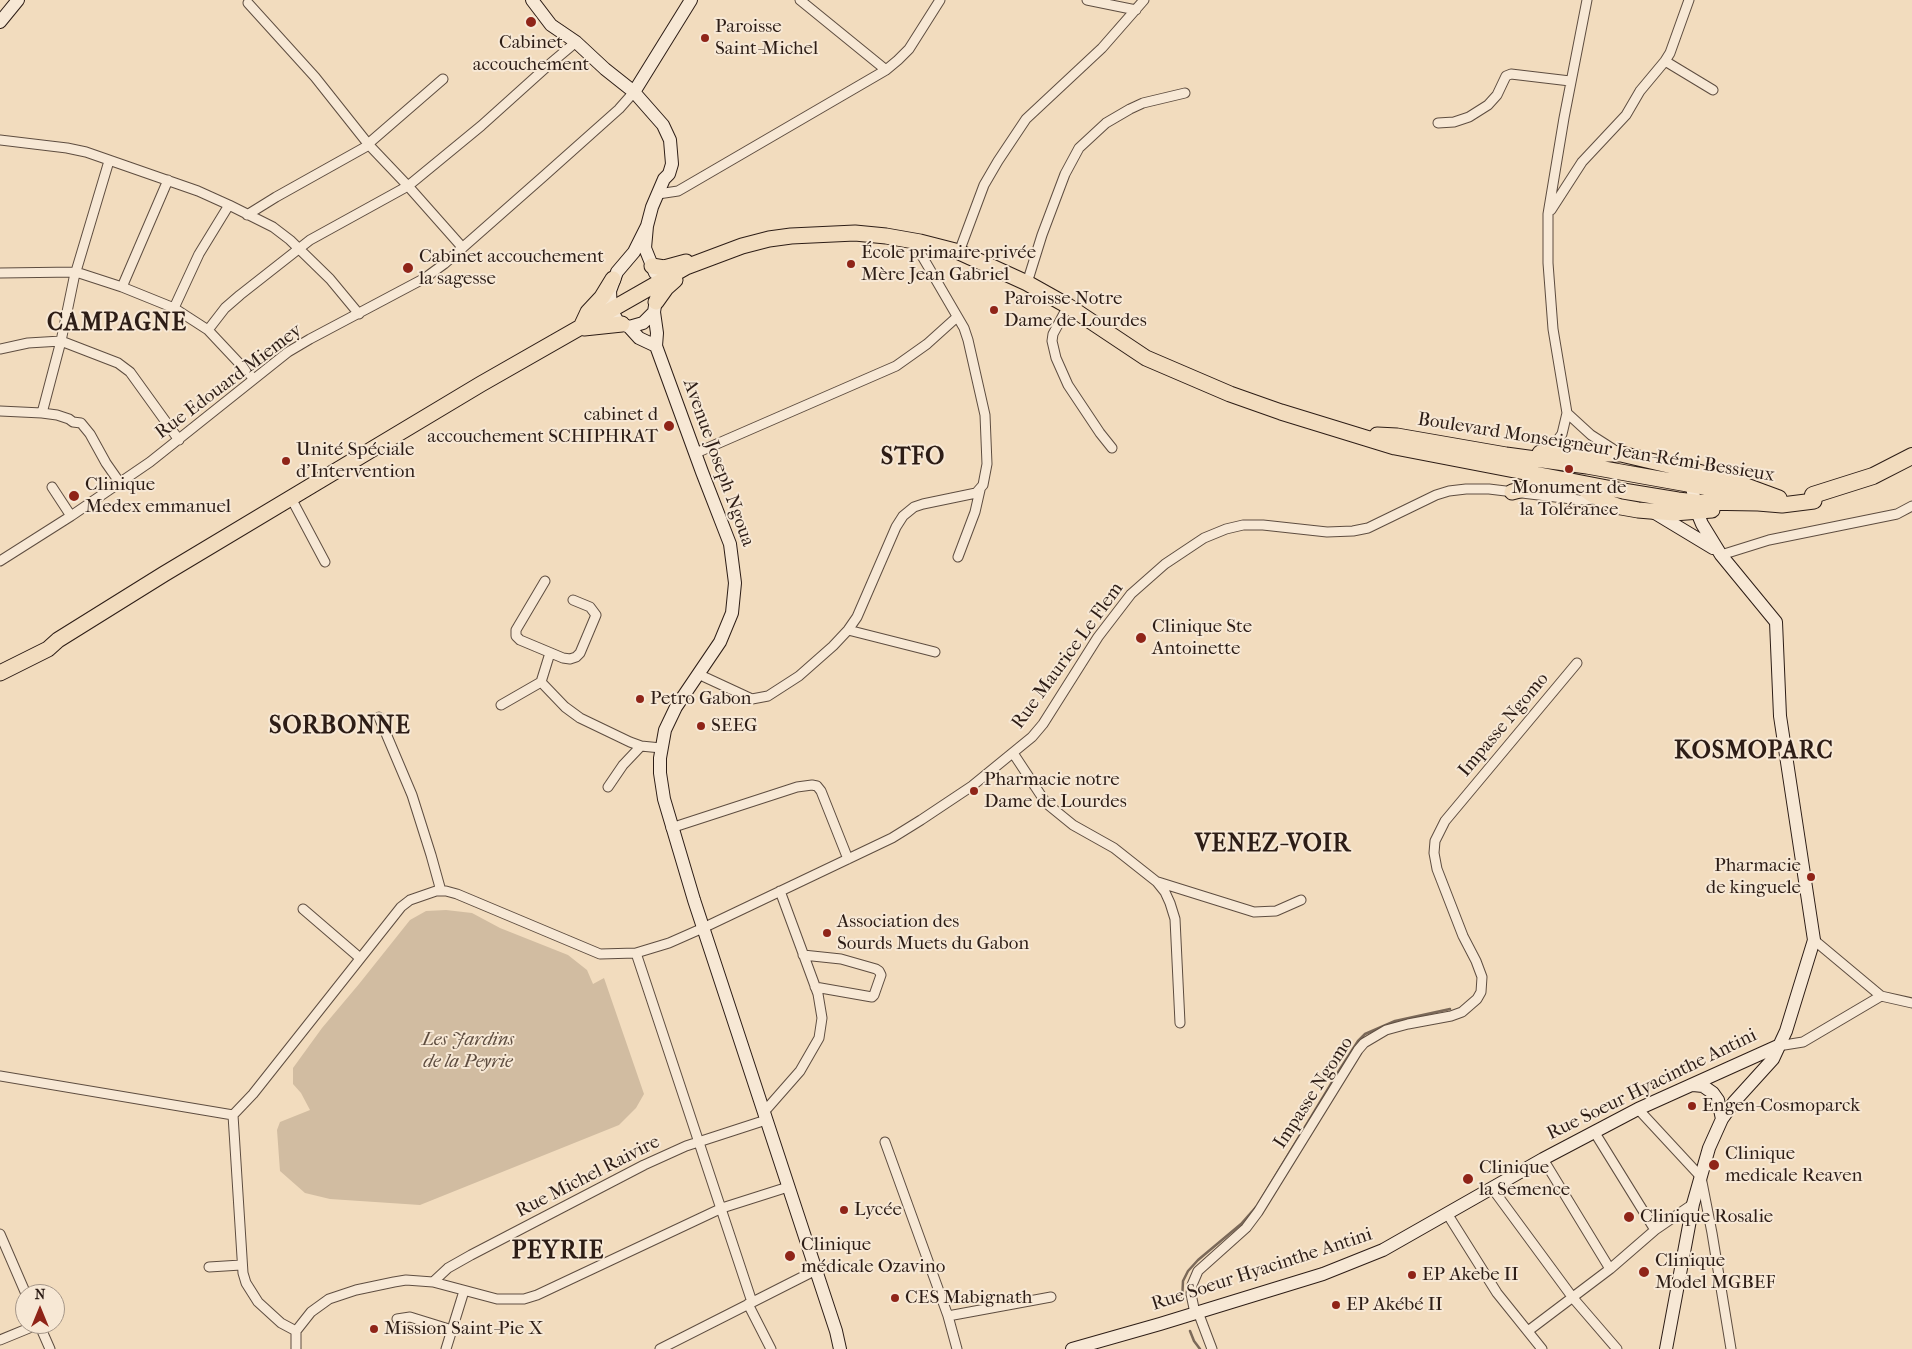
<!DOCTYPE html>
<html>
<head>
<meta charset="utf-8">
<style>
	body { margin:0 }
	#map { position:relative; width:1912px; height:1349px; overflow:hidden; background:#f2dcbe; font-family:"IM FELL French Canon",serif }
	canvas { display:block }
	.north { position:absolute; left:15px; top:1284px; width:50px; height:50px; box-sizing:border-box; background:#f7e8d5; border:1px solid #a69789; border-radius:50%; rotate:0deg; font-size:14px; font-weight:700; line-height:20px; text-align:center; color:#2d1d16 }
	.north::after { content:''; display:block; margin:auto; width:18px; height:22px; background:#8f2418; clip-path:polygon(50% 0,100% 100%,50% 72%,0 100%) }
</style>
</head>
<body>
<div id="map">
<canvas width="1912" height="1349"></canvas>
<div class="north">N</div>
</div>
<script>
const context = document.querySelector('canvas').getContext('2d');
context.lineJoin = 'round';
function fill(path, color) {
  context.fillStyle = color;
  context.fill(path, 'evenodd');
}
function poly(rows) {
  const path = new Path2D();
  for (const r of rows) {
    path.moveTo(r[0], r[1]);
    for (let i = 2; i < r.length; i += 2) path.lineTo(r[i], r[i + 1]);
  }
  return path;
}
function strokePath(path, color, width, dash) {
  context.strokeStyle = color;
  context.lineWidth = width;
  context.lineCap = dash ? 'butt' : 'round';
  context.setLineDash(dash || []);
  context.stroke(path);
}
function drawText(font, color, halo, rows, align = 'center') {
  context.font = font + ' "IM FELL French Canon",serif';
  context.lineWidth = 4;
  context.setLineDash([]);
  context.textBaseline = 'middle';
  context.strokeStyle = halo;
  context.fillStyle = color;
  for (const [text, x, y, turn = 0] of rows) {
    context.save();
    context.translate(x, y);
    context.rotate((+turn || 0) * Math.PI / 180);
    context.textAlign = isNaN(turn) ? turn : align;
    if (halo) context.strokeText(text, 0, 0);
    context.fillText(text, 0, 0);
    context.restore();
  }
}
fill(poly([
	[446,910,472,913,500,928,568,955,587,970,593,984,604,978,644,1094,636,1108,619,1125,420,1205,330,1199,305,1193,280,1171,277,1130,280,1122,310,1110,301,1093,293,1084,293,1068,322,1028,359,984,410,920,426,911]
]), '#d1bca1');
strokePath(poly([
	[1259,1203,1340,1069,1358,1041,1365,1034,1395,1021,1450,1009],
	[1182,1301,1183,1281,1188,1271,1198,1260,1241,1224,1256,1207],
	[1190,1331,1194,1341,1200,1349]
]), '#7b6959', 2.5);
const street = poly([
	[800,0,886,70],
	[1087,0,1136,10],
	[248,3,315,77,369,145,408,186,462,247],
	[1665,61,1713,90],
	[1438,123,1454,122,1469,117,1488,105,1497,95,1506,76,1511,74,1570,81],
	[0,140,67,148,86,152,198,191,229,205,273,227,290,240,330,279,359,314],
	[368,144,443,79],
	[658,194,678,191,685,187,886,70,898,60,909,49,940,0],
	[1551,210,1582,162,1626,115,1640,91,1665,61,1670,53,1689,0],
	[247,215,276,197,369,145],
	[959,252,984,185,998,161,1026,119,1102,48,1144,0],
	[0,273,76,272,122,287,174,308,208,330,254,379],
	[1027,283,1042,235,1065,174,1079,148,1106,123,1130,109,1143,103,1185,93],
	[122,287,168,180],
	[1068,306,1053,334,1052,341,1056,358,1068,385,1100,433,1112,448],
	[174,308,199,254,229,205],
	[208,330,225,308,240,295,310,240,408,186,481,126,551,63,576,42],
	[0,349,28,343,61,341,118,363,130,372,179,440],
	[0,411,42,413,57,415,69,419,73,422,81,423,90,434,106,463,120,483],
	[42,413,61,341,74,278,109,161],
	[1567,413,1591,435,1616,451],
	[1545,452,1554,445,1562,434,1567,413,1553,329,1548,263,1548,214,1564,118,1587,0],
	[696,453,896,366,927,344,957,317],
	[52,487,71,516],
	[291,498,325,562],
	[1721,555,1769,540,1897,514,1912,506],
	[958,557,975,512,980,490],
	[0,561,71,516,150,462,288,352,310,339,425,278,444,264,545,175,619,109,634,92],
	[545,581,516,630,516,636,520,640,563,658,570,659,576,657,580,653,596,615,590,607,573,600],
	[848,630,935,652],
	[698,674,752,699,768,696,799,676,833,646,848,630,857,617,896,527,903,516,914,507,923,504,976,493,983,485,987,464,985,415,968,340,964,328,922,256,919,250,920,242],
	[541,682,565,707,580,718,630,742,641,746,661,748],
	[541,682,550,653],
	[501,705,541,682],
	[379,717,412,795,431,855,441,891],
	[1013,753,1046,803,1073,825,1114,848,1157,882,1165,892,1170,903,1175,919,1180,1023],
	[608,787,623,765,641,746],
	[671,828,797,787,812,785,817,786,821,791,848,859],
	[1158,882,1254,912,1276,911,1301,900],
	[303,909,360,958],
	[636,953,752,1302],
	[803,955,841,959,876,969,879,971,881,975,874,995,872,997,815,987],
	[1881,996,1912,1003],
	[1778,1046,1803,1042,1881,996,1814,940],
	[0,1076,233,1115],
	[1638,1109,1701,1177,1712,1233,1731,1349],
	[764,1112,800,1071,819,1038,822,1018,818,994,780,891],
	[1595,1133,1655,1230],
	[885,1142,948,1316,957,1349],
	[1543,1159,1610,1269],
	[1492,1188,1573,1298,1617,1349],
	[1448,1215,1497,1293,1542,1349],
	[0,1234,26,1294],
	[209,1267,241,1265],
	[433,1282,448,1268,471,1255,644,1165,686,1146,766,1120],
	[748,1304,771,1349],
	[1198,1312,1212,1349],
	[1195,1313,1191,1294,1192,1285,1198,1271,1246,1228,1258,1212,1358,1050,1364,1043,1386,1030,1408,1024,1451,1016,1462,1012,1477,999,1481,992,1482,977,1476,961,1463,936,1437,869,1434,853,1435,841,1445,821,1577,663],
	[948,1316,1051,1297],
	[397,1319,410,1317,452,1330],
	[39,1324,50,1349],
	[296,1331,281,1323,258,1302,246,1283,243,1273,233,1115,253,1094,401,907,410,900,436,891,446,891,457,894,600,954,636,953,669,943,703,928,892,838,921,820,972,786,1032,737,1043,724,1098,637,1131,594,1165,564,1204,538,1226,529,1243,525,1263,525,1327,532,1353,531,1368,528,1436,495,1449,491,1466,489,1489,489,1580,500,1597,499],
	[296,1331,311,1312,329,1299,356,1290,394,1282,406,1280,433,1282,497,1299,524,1299,537,1295,722,1208,788,1187],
	[1528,1331,1610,1269,1655,1230,1693,1204],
	[0,1340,39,1324],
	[296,1349,296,1331],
	[446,1349,464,1291],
	[660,1349,816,1270]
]);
const secondary = poly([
	[532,0,551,25,576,42,605,69,634,92,663,125,670,140,672,164,669,174,664,179,652,207,647,226,634,252,617,272,610,291,611,309,618,322,629,327,639,338,656,346],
	[0,22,18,0],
	[634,92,691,0],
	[647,226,645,248,655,273],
	[657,293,654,312,657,333,656,346,702,472,730,544,735,583,732,613,720,642,676,707,665,730,660,758,660,773,664,799,694,900,836,1331,840,1349],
	[629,327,643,323,654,312],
	[1655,513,1713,548],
	[1693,1085,1703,1086,1713,1093,1718,1100,1722,1119],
	[1072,1349,1160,1324,1323,1274,1383,1250,1543,1159,1638,1109,1778,1046],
	[1666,1349,1693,1204,1709,1148,1722,1119,1734,1102,1773,1059,1786,1031,1814,940,1780,716,1776,622,1721,555,1702,524,1697,512,1690,477]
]);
const primary = poly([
	[652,266,664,268,686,262],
	[656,302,666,288,675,280],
	[581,327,588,312,602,297,613,279],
	[584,328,622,324],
	[1377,435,1397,436,1506,455,1587,466,1749,495],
	[1540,453,1621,454,1698,472,1741,484,1779,498],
	[1579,485,1591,494,1606,502,1621,507,1638,510,1674,513,1712,510],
	[1512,492,1559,480],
	[0,673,48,649,58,640,164,574,481,384,686,267,742,246,769,239,791,236,855,233,886,236,920,242,959,252,1027,283,1068,306,1146,358,1230,394,1281,412,1395,447,1623,491,1678,500,1695,502,1758,503,1782,505,1814,501]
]);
const highway = poly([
	[1813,495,1873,476,1912,456]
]);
strokePath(street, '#5e4d40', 11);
strokePath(secondary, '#2d1d16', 14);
strokePath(primary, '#2d1d16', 17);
strokePath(highway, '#2d1d16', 18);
strokePath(street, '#f7e8d5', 9);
strokePath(secondary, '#f7e8d5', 12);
strokePath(primary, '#f2dcbe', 15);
strokePath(highway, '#f2dcbe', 16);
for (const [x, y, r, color] of [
	[531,22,6,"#8f2418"],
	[705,38,5,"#8f2418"],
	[851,264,5,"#8f2418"],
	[408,268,6,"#8f2418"],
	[994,310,5,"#8f2418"],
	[669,426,6,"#8f2418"],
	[286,461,5,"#8f2418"],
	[1569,469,5,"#8f2418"],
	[74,496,6,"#8f2418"],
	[1141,638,6,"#8f2418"],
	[640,699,5,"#8f2418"],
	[701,726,5,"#8f2418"],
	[974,791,5,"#8f2418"],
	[1811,877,5,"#8f2418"],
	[827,933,5,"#8f2418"],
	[1692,1106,5,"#8f2418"],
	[1714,1165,6,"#8f2418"],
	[1468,1179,6,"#8f2418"],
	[844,1210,5,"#8f2418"],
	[1629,1217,6,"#8f2418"],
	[790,1256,6,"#8f2418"],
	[1644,1272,6,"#8f2418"],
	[1412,1275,5,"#8f2418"],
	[895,1298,5,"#8f2418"],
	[1336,1305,5,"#8f2418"],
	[374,1329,5,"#8f2418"]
]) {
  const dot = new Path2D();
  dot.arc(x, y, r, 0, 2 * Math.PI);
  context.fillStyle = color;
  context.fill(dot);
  strokePath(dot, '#f7e8d5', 2);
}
drawText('19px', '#2d1d16', '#f7e8d5', [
	["Paroisse",715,27],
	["Saint-Michel",715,49],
	["Cabinet",531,43,"center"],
	["accouchement",531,65,"center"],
	["École primaire privée",861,253],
	["Mère Jean Gabriel",861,275],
	["Cabinet accouchement",419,257],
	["la sagesse",419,279],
	["Paroisse Notre",1004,299],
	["Dame de Lourdes",1004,321],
	["cabinet d",658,415,"right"],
	["accouchement SCHIPHRAT",658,437,"right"],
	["Unité Spéciale",296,450],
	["d'Intervention",296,472],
	["Clinique",85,485],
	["Medex emmanuel",85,507],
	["Monument de",1569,488,"center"],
	["la Tolérance",1569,510,"center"],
	["Clinique Ste",1152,627],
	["Antoinette",1152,649],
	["Petro Gabon",650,699],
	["SEEG",711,726],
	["Pharmacie notre",984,780],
	["Dame de Lourdes",984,802],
	["Pharmacie",1801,866,"right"],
	["de kinguele",1801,888,"right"],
	["Association des",837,922],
	["Sourds Muets du Gabon",837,944],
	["Engen-Cosmoparck",1702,1106],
	["Clinique",1725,1154],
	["medicale Reaven",1725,1176],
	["Clinique",1479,1168],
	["la Semence",1479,1190],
	["Lycée",854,1210],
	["Clinique Rosalie",1640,1217],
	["Clinique",801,1245],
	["médicale Ozavino",801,1267],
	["Clinique",1655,1261],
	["Model MGBEF",1655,1283],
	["EP Akebe II",1422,1275],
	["CES Mabignath",905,1298],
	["EP Akébé II",1346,1305],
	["Mission Saint-Pie X",384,1329]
], 'left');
drawText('19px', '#2d1d16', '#f7e8d5', [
	["Rue Edouard Miemey",229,382,-37],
	["Boulevard Monseigneur Jean-Rémi Bessieux",1596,448,9],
	["Avenue Joseph Ngoua",718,463,70],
	["Rue Maurice Le Flem",1068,656,-54],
	["Impasse Ngomo",1504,725,-50],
	["Rue Soeur Hyacinthe Antini",1652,1085,-26],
	["Impasse Ngomo",1314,1093,-57],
	["Rue Michel Raivire",588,1177,-27],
	["Rue Soeur Hyacinthe Antini",1262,1270,-18]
]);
drawText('italic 19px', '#5e4d40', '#f7e8d5', [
	["Les Jardins",468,1040],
	["de la Peyrie",468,1062]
]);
context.letterSpacing = '1px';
drawText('bold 24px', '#2d1d16', '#f7e8d5', [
	["CAMPAGNE",117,324],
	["STFO",913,458],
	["SORBONNE",340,727],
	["KOSMOPARC",1754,752],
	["VENEZ-VOIR",1273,845],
	["PEYRIE",558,1252]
]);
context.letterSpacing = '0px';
</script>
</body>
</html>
